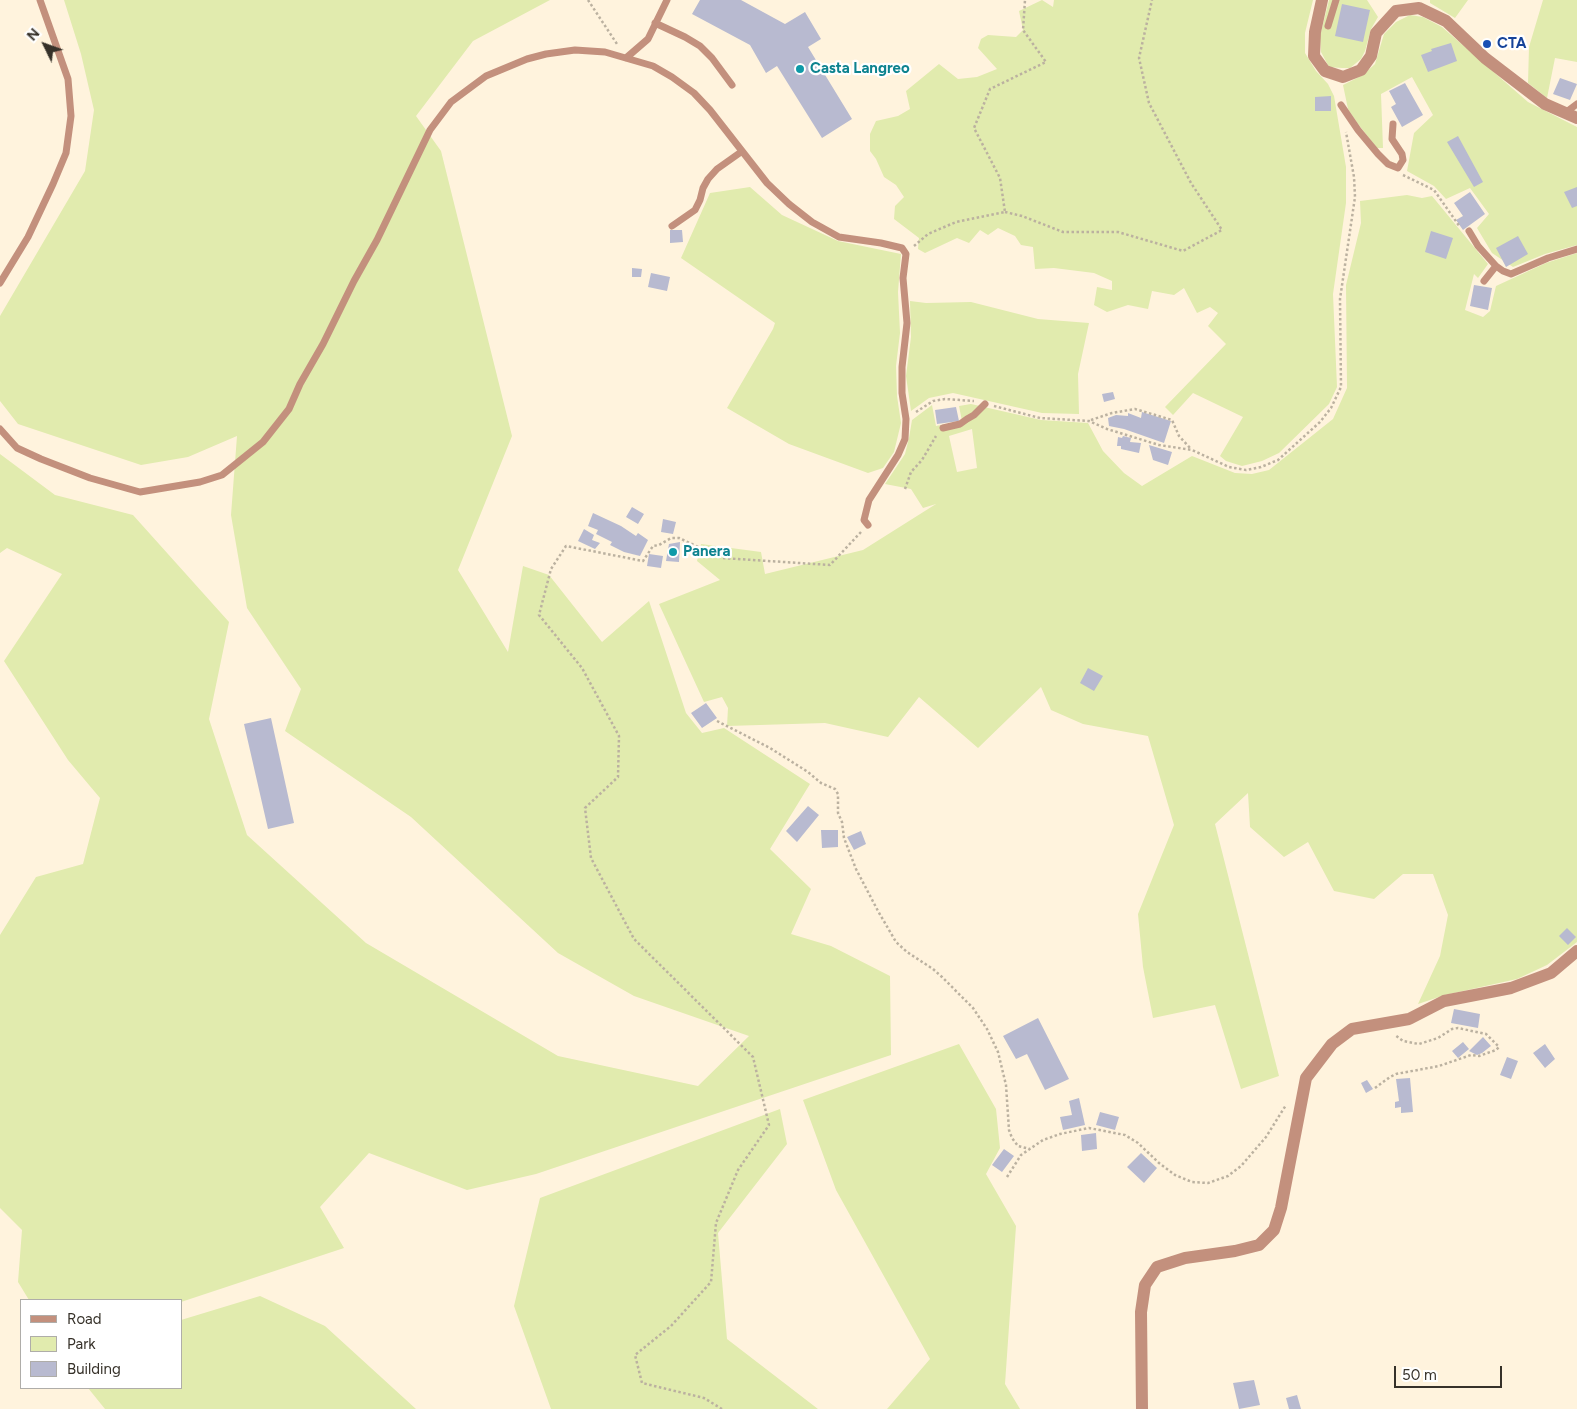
<!DOCTYPE html>
<html>
<head>
<meta charset="utf-8">
<style>
	body { margin:0 }
	#map { position:relative; width:1577px; height:1409px; overflow:hidden; background:#fff3dd; font-family:Figtree,sans-serif }
	canvas { display:block }
	.legend { position:absolute; left:20px; top:1299px; width:162px; height:90px; box-sizing:border-box; background:#fff; border:1px solid #afada9; margin:0; padding:6px 9px; list-style:none; font-size:15px; color:#363129 }
	.legend li { display:flex; align-items:center; gap:10px; height:25px }
	.legend b { width:25px; border:1px solid #afada9 }
	.north { position:absolute; left:20px; top:20px; width:50px; height:50px; -webkit-text-stroke:4px #fff; paint-order:stroke; rotate:312deg; font-size:14px; font-weight:700; line-height:20px; text-align:center; color:#363129 }
	.north::after { content:''; display:block; margin:auto; width:18px; height:22px; background:#363129; clip-path:polygon(50% 0,100% 100%,50% 72%,0 100%) }
	.scale { position:absolute; left:1394px; top:1366px; width:108px; height:22px; box-sizing:border-box; border:2px solid #363129; border-top:0; padding-left:6px; font-size:15px; line-height:18px; white-space:nowrap; color:#363129; -webkit-text-stroke:4px #fff; paint-order:stroke }
</style>
</head>
<body>
<div id="map">
<canvas width="1577" height="1409"></canvas>
<ul class="legend">
<li><b style="height:6px;background:#c3907d"></b>Road</li>
<li><b style="height:14px;background:#e1ebae"></b>Park</li>
<li><b style="height:14px;background:#b8bad0"></b>Building</li>
</ul>
<div class="north">N</div>
<div class="scale">50 m</div>
</div>
<script>
const context = document.querySelector('canvas').getContext('2d');
context.lineJoin = 'round';
function fill(path, color) {
  context.fillStyle = color;
  context.fill(path, 'evenodd');
}
function poly(rows) {
  const path = new Path2D();
  for (const r of rows) {
    path.moveTo(r[0], r[1]);
    for (let i = 2; i < r.length; i += 2) path.lineTo(r[i], r[i + 1]);
  }
  return path;
}
function strokePath(path, color, width, dash) {
  context.strokeStyle = color;
  context.lineWidth = width;
  context.lineCap = dash ? 'butt' : 'round';
  context.setLineDash(dash || []);
  context.stroke(path);
}
function drawText(font, color, halo, rows, align = 'center') {
  context.font = font + ' Figtree,sans-serif';
  context.lineWidth = 4.5;
  context.setLineDash([]);
  context.textBaseline = 'middle';
  context.strokeStyle = halo;
  context.fillStyle = color;
  for (const [text, x, y, turn = 0] of rows) {
    context.save();
    context.translate(x, y);
    context.rotate((+turn || 0) * Math.PI / 180);
    context.textAlign = isNaN(turn) ? turn : align;
    if (halo) context.strokeText(text, 0, 0);
    context.fillText(text, 0, 0);
    context.restore();
  }
}
fill(poly([
	[64,0,550,0,473,41,416,116,441,151,512,436,458,570,508,652,523,566,549,575,602,642,649,601,686,713,702,733,724,728,810,784,770,849,811,889,791,934,831,946,890,976,891,1055,536,1174,467,1190,369,1153,320,1207,344,1248,181,1302,181,1300,29,1300,18,1282,22,1230,0,1208,0,935,36,877,83,864,100,798,68,760,4,661,62,574,7,548,0,553,0,454,55,495,133,515,229,622,209,719,247,835,366,943,558,1056,698,1086,749,1036,634,996,558,953,411,817,285,731,301,689,247,608,231,515,237,436,188,457,141,465,18,424,0,401,0,316,85,171,94,110,81,54],
	[1042,0,1053,7,1054,0,1313,0,1305,33,1305,53,1316,71,1328,84,1334,96,1346,167,1346,203,1333,294,1337,387,1329,404,1279,453,1262,461,1242,466,1226,461,1220,456,1243,417,1193,393,1173,415,1165,407,1226,344,1208,326,1218,313,1210,307,1197,313,1184,288,1174,295,1152,291,1148,309,1128,305,1107,312,1094,305,1097,287,1112,290,1112,281,1094,273,1054,268,1035,269,1033,247,1021,245,1015,236,998,228,988,235,980,230,969,243,957,238,925,253,918,249,919,238,894,219,895,206,904,197,896,185,884,177,876,159,870,151,870,134,876,121,898,116,910,109,906,91,939,64,958,79,977,77,997,69,978,48,981,39,988,35,1016,37,1023,30,1019,11],
	[1329,0,1367,0,1378,17,1371,29,1365,51,1361,59,1350,68,1342,68,1329,67,1321,52,1320,36],
	[1430,0,1468,0,1455,18,1430,3],
	[1543,0,1577,0,1577,62,1555,58,1547,98,1528,83,1529,47],
	[1410,15,1423,17,1442,27,1528,102,1577,127,1577,245,1545,254,1513,267,1492,253,1477,228,1489,214,1470,188,1446,199,1434,186,1407,171,1414,133,1433,115,1412,77,1381,94,1383,148,1377,148,1358,124,1348,109,1343,85,1363,75,1375,64,1384,34,1396,22],
	[750,187,782,215,838,241,901,254,898,292,900,333,896,366,897,396,901,423,894,452,883,468,868,473,789,444,727,408,773,329,775,323,681,258,710,193],
	[1407,195,1422,198,1432,196,1488,264,1478,278,1474,274,1465,310,1483,317,1490,311,1496,286,1546,263,1577,253,1577,942,1547,965,1517,979,1445,995,1418,1004,1440,956,1448,915,1433,874,1403,874,1374,899,1334,891,1308,842,1284,857,1250,827,1248,793,1215,824,1279,1076,1241,1089,1215,1005,1153,1018,1143,967,1138,914,1174,825,1148,736,1083,724,1051,710,1041,687,978,748,919,697,888,737,825,723,727,726,728,708,722,697,704,702,659,604,720,580,697,561,701,544,761,552,765,574,863,550,936,504,923,508,911,489,885,484,905,454,909,438,912,420,932,405,936,426,962,421,959,406,971,404,1041,420,1088,423,1103,451,1124,473,1142,486,1192,456,1235,473,1252,474,1269,470,1333,419,1347,388,1346,285,1361,223,1360,201],
	[972,429,977,468,957,472,949,436],
	[910,301,926,303,971,302,1038,319,1089,323,1078,374,1079,414,1042,413,953,393,929,398,911,411,906,376,911,337],
	[959,1044,996,1109,1000,1148,986,1174,1016,1226,1005,1384,1020,1409,887,1409,930,1359,836,1190,803,1100],
	[780,1109,787,1144,718,1233,727,1339,818,1409,551,1409,514,1306,540,1198],
	[260,1296,325,1326,416,1409,105,1409,88,1388,181,1388,181,1320]
]), '#e1ebae');
fill(poly([
	[700,0,741,0,785,24,805,12,821,39,808,47,852,119,822,138,777,66,766,73,750,45,692,14],
	[1342,4,1370,10,1363,42,1335,36],
	[1451,43,1457,61,1428,72,1421,55,1432,51,1431,49],
	[1560,78,1577,84,1570,100,1553,94],
	[1405,83,1423,115,1402,127,1391,107,1396,104,1389,91],
	[1331,96,1331,111,1315,111,1315,97],
	[1458,136,1483,182,1474,187,1447,142],
	[1577,187,1577,206,1572,208,1564,192],
	[1470,192,1485,214,1463,230,1456,220,1463,216,1454,203],
	[670,230,682,230,683,242,670,243],
	[1431,231,1453,238,1446,259,1425,252],
	[1518,236,1528,254,1506,267,1496,248],
	[632,268,642,269,641,277,632,277],
	[651,273,670,277,667,291,648,287],
	[1474,285,1492,288,1488,310,1470,306],
	[1113,392,1115,399,1104,402,1102,394],
	[956,407,959,421,937,424,935,410],
	[1142,412,1171,421,1164,443,1124,429,1109,426,1108,418,1116,415,1128,416,1128,413,1141,418],
	[1123,436,1131,438,1130,442,1141,443,1139,453,1121,449,1121,446,1117,446,1118,437,1122,438],
	[1149,445,1172,452,1168,465,1153,460],
	[632,507,644,514,638,524,626,517],
	[593,513,621,526,636,536,638,533,648,540,640,556,624,552,610,545,612,542,596,534,598,530,588,526],
	[663,519,676,522,673,534,661,532],
	[584,529,594,535,592,540,600,543,595,549,578,541],
	[680,542,679,562,666,561,669,544],
	[649,554,663,556,661,568,647,566],
	[1088,668,1103,676,1094,691,1080,683],
	[706,703,717,718,702,728,691,713],
	[271,718,294,823,268,829,244,724],
	[808,806,819,815,797,842,786,831],
	[821,830,838,830,838,847,822,848],
	[861,831,866,844,854,850,847,837],
	[1567,928,1576,937,1568,945,1559,936],
	[1454,1009,1480,1014,1478,1028,1451,1023],
	[1038,1018,1069,1079,1045,1090,1027,1054,1016,1059,1003,1036],
	[1483,1037,1491,1046,1482,1053,1477,1055,1469,1051],
	[1463,1042,1469,1049,1458,1058,1452,1051],
	[1545,1044,1555,1059,1545,1068,1533,1053],
	[1507,1057,1518,1061,1511,1079,1500,1075],
	[1410,1078,1413,1112,1401,1113,1401,1107,1395,1108,1395,1102,1399,1101,1396,1079],
	[1367,1080,1373,1089,1366,1093,1361,1083],
	[1079,1098,1085,1125,1063,1130,1060,1117,1072,1115,1069,1101],
	[1100,1112,1119,1117,1115,1130,1096,1125],
	[1096,1133,1097,1149,1082,1151,1081,1135],
	[1004,1149,1014,1156,1002,1172,992,1165],
	[1141,1153,1157,1168,1144,1183,1127,1167],
	[1254,1380,1260,1405,1239,1409,1233,1383],
	[1297,1395,1301,1409,1289,1409,1286,1398]
]), '#b8bad0');
strokePath(poly([
	[588,0,617,44],
	[1403,175,1434,190,1460,227],
	[1005,212,1022,216,1063,232,1118,232,1183,251,1222,230,1191,183,1149,103,1139,58,1152,0],
	[914,246,928,234,956,222,1005,212,1000,178,974,128,990,89,1046,62,1023,30,1025,0],
	[994,406,1040,418,1089,421,1107,429,1159,445,1192,450,1229,467,1246,470,1261,467,1278,460,1320,422,1331,408,1341,387,1340,299,1355,197,1354,177,1346,132],
	[916,412,933,401,945,399,974,401],
	[1091,420,1112,413,1135,409,1172,420,1179,436,1191,449],
	[905,489,911,472,922,460,936,436],
	[717,721,770,748,808,772,821,783,835,789,838,794,838,813,842,822,844,838,856,869,878,911,896,942,907,952,933,969,942,977,973,1008,987,1029,998,1052,1006,1085,1009,1130,1012,1138,1018,1146,1030,1149],
	[1375,1088,1390,1077,1396,1074,1439,1066,1471,1055,1479,1056,1496,1050,1499,1047,1486,1034,1458,1028,1452,1029,1438,1038,1419,1044,1403,1041,1395,1035],
	[1007,1177,1021,1155,1043,1140,1060,1134,1089,1128,1125,1135,1138,1143,1159,1163,1175,1175,1192,1182,1208,1183,1228,1176,1241,1166,1266,1137,1286,1105],
	[722,1409,704,1398,642,1383,635,1355,671,1326,711,1282,716,1223,738,1170,769,1125,753,1057,634,939,591,858,585,808,618,777,619,736,582,668,539,615,551,569,566,546,643,561,653,546,659,545,671,538,679,538,722,558,830,565,861,532]
]), '#bbb1a0', 2.5, [2.5, 2.5]);
strokePath(poly([
	[655,23,685,37,700,46,712,58,732,85],
	[1328,26,1336,0],
	[626,58,648,39,667,0],
	[1341,105,1358,130,1378,154,1388,164,1398,168,1403,160,1402,154,1392,139,1393,124],
	[1565,113,1577,104],
	[672,226,695,210,700,200,703,188,708,179,717,169,741,152],
	[1469,231,1478,246,1496,266,1503,271,1511,274,1548,258,1577,249],
	[1484,281,1496,266],
	[0,283,28,237,53,184,66,153,71,116,68,79,40,0],
	[943,428,960,424,967,419,974,415,985,404],
	[0,429,17,448,41,459,90,478,140,492,200,482,222,475,263,442,289,409,300,384,323,344,354,281,377,240,430,130,451,102,486,76,527,59,546,54,575,50,605,52,653,66,672,77,694,93,710,110,767,183,789,204,812,222,839,237,881,243,902,248,906,254,903,278,907,323,902,367,902,393,906,419,905,439,898,455,869,500,864,520,868,525]
]), '#c3907d', 7);
strokePath(poly([
	[1322,0,1315,32,1314,56,1325,71,1343,77,1361,70,1371,56,1376,33,1396,11,1419,8,1446,21,1485,58,1545,104,1577,118],
	[1142,1409,1141,1312,1145,1285,1157,1267,1185,1258,1235,1251,1259,1245,1274,1230,1281,1208,1306,1078,1332,1044,1352,1029,1409,1019,1444,1001,1511,988,1551,973,1577,951]
]), '#c3907d', 12);
for (const [x, y, r, color] of [
	[1487,44,5,"#1a4fb4"],
	[800,69,5,"#0f9aa8"],
	[673,552,5,"#0f9aa8"]
]) {
  const dot = new Path2D();
  dot.arc(x, y, r, 0, 2 * Math.PI);
  context.fillStyle = color;
  context.fill(dot);
  strokePath(dot, '#fff', 2);
}
drawText('bold 15px', '#164399', '#fff', [
	["CTA",1497,44]
], 'left');
drawText('bold 15px', '#0d838f', '#fff', [
	["Casta Langreo",810,69],
	["Panera",683,552]
], 'left');
</script>
</body>
</html>
